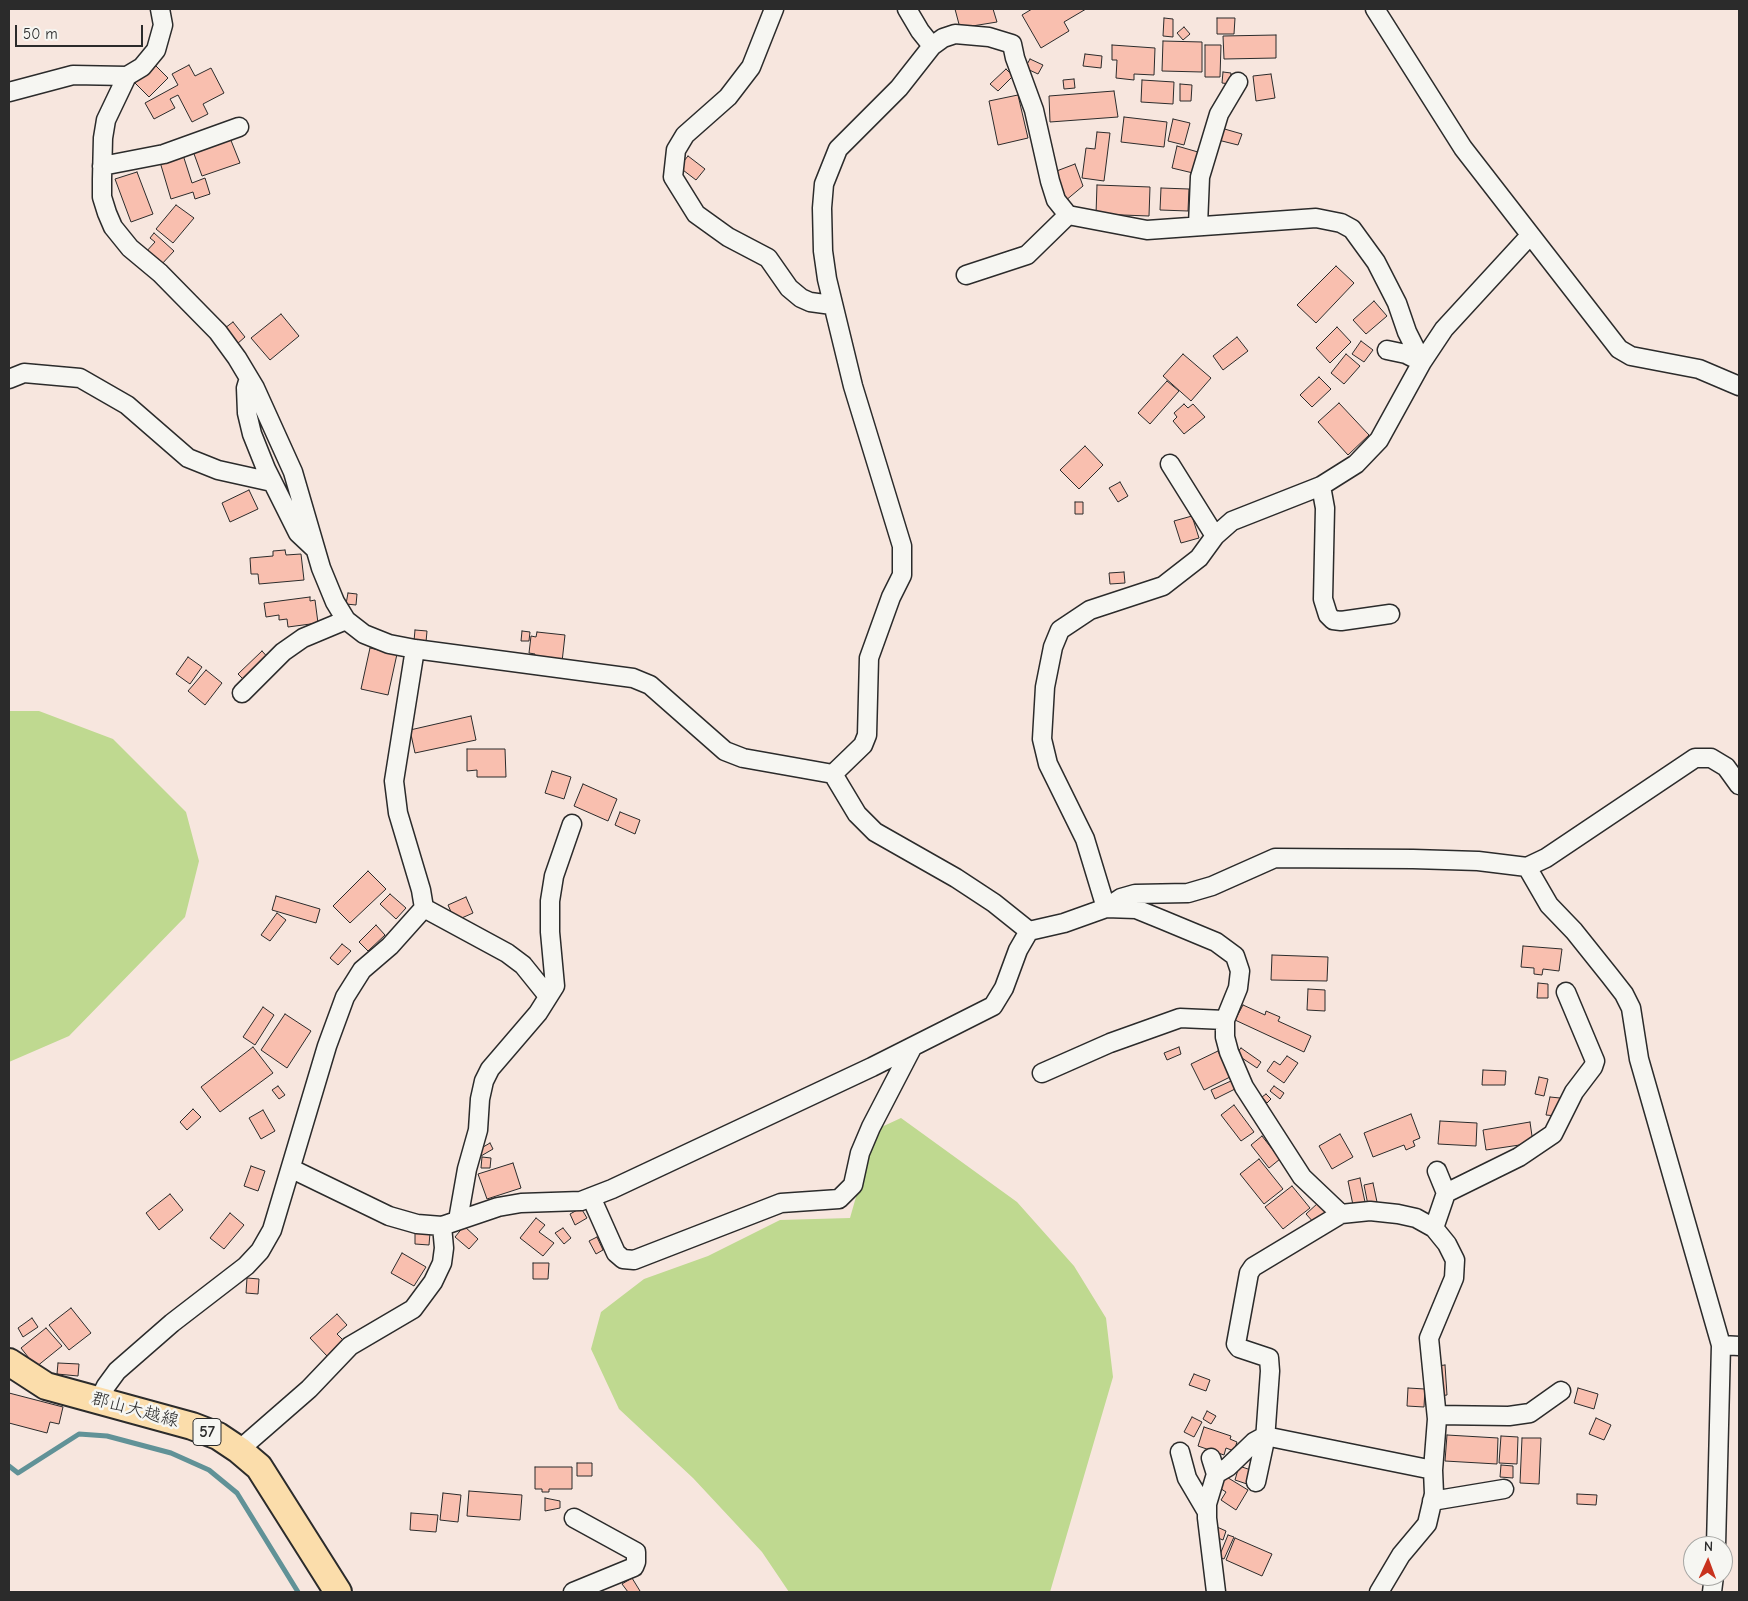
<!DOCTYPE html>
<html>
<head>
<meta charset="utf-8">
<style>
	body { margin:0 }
	#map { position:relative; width:1748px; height:1601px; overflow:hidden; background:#f7e6de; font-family:"Comic Neue",sans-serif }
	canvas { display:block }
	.frame { position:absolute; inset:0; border:10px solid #2b2b2b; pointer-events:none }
	.north { position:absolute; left:1683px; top:1536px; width:50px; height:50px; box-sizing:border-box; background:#f6f6f2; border:1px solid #a5a5a2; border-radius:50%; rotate:2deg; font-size:14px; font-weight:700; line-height:20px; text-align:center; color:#2b2b2b }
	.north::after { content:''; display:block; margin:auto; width:18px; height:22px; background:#c8321e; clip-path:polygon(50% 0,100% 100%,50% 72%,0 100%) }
	.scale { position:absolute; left:15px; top:25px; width:128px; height:22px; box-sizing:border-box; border:2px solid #2b2b2b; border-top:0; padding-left:6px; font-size:15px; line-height:18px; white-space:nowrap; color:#2b2b2b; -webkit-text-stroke:4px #f6f6f2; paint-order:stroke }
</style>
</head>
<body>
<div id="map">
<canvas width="1748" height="1601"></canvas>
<div class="frame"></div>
<div class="north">N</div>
<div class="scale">50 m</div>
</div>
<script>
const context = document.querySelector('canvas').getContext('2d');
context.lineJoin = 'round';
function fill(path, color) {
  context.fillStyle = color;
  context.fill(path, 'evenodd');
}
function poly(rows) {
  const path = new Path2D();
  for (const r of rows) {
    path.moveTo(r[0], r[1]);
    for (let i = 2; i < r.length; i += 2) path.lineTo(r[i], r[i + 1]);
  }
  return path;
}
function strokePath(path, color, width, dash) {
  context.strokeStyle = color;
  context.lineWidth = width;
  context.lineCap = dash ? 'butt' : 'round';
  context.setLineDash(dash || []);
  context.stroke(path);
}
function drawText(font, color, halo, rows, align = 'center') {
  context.font = font + ' "Comic Neue","Klee One",sans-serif';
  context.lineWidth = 5;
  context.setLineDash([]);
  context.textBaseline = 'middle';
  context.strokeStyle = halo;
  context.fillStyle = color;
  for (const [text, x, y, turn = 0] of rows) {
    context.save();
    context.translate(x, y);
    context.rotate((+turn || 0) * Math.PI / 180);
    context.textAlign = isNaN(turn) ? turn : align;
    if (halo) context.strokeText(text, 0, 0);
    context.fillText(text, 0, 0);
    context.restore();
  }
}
fill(poly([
	[9,711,39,711,113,739,186,812,199,861,185,917,69,1036,9,1062],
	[901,1118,1017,1202,1074,1266,1106,1318,1113,1377,1050,1592,789,1592,762,1552,693,1478,619,1409,591,1349,601,1312,644,1279,708,1256,780,1220,850,1218,875,1130]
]), '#bfd990');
strokePath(poly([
	[9,1466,18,1473,79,1434,107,1436,171,1453,209,1470,237,1493,298,1592]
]), '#619297', 5);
const building = poly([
	[955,9,993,9,997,22,960,28,955,9],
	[1032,9,1086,9,1064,22,1069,31,1041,48,1022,15,1032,9],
	[1164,18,1173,19,1173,37,1163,36,1164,18],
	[1217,18,1235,18,1234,34,1217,34,1217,18],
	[1184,27,1190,34,1183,40,1177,33,1184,27],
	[1276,35,1276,58,1224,59,1223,36,1276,35],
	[1163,41,1202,42,1202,72,1162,71,1163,41],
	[1112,45,1155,48,1154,75,1134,74,1134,80,1116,78,1117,60,1112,60,1112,45],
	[1205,45,1221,45,1220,77,1205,77,1205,45],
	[1085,54,1102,56,1101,68,1083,66,1085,54],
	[1030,59,1043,65,1038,74,1025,68,1030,59],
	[153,63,168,78,149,97,134,82,153,63],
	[189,65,195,76,211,68,224,93,203,104,208,114,192,122,178,95,170,99,175,108,154,119,145,103,178,85,172,74,189,65],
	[1006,69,1013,76,998,91,990,84,1006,69],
	[1223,72,1231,73,1230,84,1222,83,1223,72],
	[1271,74,1275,98,1256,101,1253,76,1271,74],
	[1074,79,1075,88,1064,89,1063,80,1074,79],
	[1142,80,1174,82,1173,104,1141,102,1142,80],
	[1180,84,1192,85,1191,101,1180,101,1180,84],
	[1114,91,1118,117,1050,122,1049,96,1114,91],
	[1018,95,1028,138,998,145,989,101,1018,95],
	[1124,117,1167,122,1164,147,1121,142,1124,117],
	[1173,119,1190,123,1184,145,1168,141,1173,119],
	[1221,128,1242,134,1238,145,1218,140,1221,128],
	[1097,132,1110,133,1104,181,1082,178,1086,148,1095,149,1097,132],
	[230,138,240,163,202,176,193,151,230,138],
	[1177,146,1198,152,1193,173,1172,168,1177,146],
	[183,155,192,183,205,178,210,194,195,199,193,192,171,199,160,162,183,155],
	[688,156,705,169,696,180,679,167,688,156],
	[1075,164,1083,186,1065,201,1054,172,1075,164],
	[137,172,153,214,131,222,115,179,137,172],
	[1097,185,1150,187,1149,216,1096,214,1097,185],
	[1161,188,1189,189,1188,211,1160,210,1161,188],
	[176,205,194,218,173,243,156,229,176,205],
	[154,233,174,251,160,266,145,253,155,242,150,238,154,233],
	[1336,266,1354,283,1316,323,1297,305,1336,266],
	[1374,301,1387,316,1366,334,1353,320,1374,301],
	[281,314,299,336,270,360,251,338,281,314],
	[233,322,245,337,237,344,225,328,233,322],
	[1337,327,1351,342,1330,363,1316,348,1337,327],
	[1237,337,1248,351,1223,370,1213,356,1237,337],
	[1361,341,1373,350,1364,362,1352,354,1361,341],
	[1183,354,1211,378,1191,401,1163,376,1183,354],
	[1346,354,1360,366,1344,384,1331,373,1346,354],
	[1319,377,1331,389,1312,407,1300,395,1319,377],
	[1167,381,1179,391,1150,424,1138,413,1167,381],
	[1339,403,1369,435,1348,455,1318,422,1339,403],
	[1184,404,1188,408,1193,404,1205,417,1184,434,1173,421,1177,417,1174,413,1184,404],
	[1085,446,1103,465,1079,489,1060,470,1085,446],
	[1120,482,1128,496,1118,502,1109,488,1120,482],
	[249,490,258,509,230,522,222,503,249,490],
	[1075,502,1083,502,1083,514,1075,514,1075,502],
	[1192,516,1199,538,1181,543,1174,521,1192,516],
	[285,550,286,555,301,554,304,580,259,584,258,574,251,574,250,558,273,556,273,551,285,550],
	[1124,572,1125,583,1110,584,1109,573,1124,572],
	[348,593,357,594,356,605,346,604,348,593],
	[310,597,310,601,315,600,318,623,288,627,287,619,279,620,279,615,266,617,264,603,310,597],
	[415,630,427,631,426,642,414,641,415,630],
	[522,631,530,632,529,641,521,641,522,631],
	[537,632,565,635,562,662,534,659,535,654,529,653,531,636,536,637,537,632],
	[370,648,397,654,388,695,361,689,370,648],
	[262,651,271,661,247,683,238,674,262,651],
	[188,657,202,667,190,684,176,674,188,657],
	[206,670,222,683,205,705,188,691,206,670],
	[471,716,476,740,415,753,410,730,471,716],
	[467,749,505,749,506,777,477,777,477,770,467,771,467,749],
	[552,771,571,777,564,799,545,793,552,771],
	[583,784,617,799,608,821,574,806,583,784],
	[620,812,640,820,635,834,615,825,620,812],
	[368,871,386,889,350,923,333,906,368,871],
	[390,894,406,908,396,919,380,904,390,894],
	[276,896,320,909,316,923,272,910,276,896],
	[466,897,473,913,455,921,448,905,466,897],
	[277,913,286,920,270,941,261,935,277,913],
	[376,925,385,935,368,951,359,942,376,925],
	[342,944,351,951,338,965,330,958,342,944],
	[1523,946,1562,949,1559,971,1543,969,1542,975,1534,974,1534,968,1521,967,1523,946],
	[1272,955,1328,957,1327,981,1271,980,1272,955],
	[1538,983,1548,984,1548,998,1537,998,1538,983],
	[1308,989,1325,990,1325,1011,1307,1010,1308,989],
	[1243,1005,1265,1015,1266,1011,1280,1017,1278,1021,1311,1036,1304,1052,1235,1020,1243,1005],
	[263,1007,274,1015,255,1045,243,1037,263,1007],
	[285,1014,311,1031,287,1068,261,1050,285,1014],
	[253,1047,273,1073,220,1112,201,1087,253,1047],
	[1179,1047,1181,1054,1167,1060,1164,1053,1179,1047],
	[1241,1048,1261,1062,1257,1068,1236,1054,1241,1048],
	[1218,1051,1230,1077,1204,1090,1191,1064,1218,1051],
	[1287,1056,1298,1063,1284,1083,1267,1071,1274,1061,1280,1065,1287,1056],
	[1483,1070,1506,1071,1505,1085,1482,1085,1483,1070],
	[1539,1077,1548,1079,1544,1096,1535,1094,1539,1077],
	[1231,1081,1235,1089,1215,1099,1211,1090,1231,1081],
	[278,1086,285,1095,279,1099,272,1090,278,1086],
	[1274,1086,1284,1093,1280,1099,1270,1091,1274,1086],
	[1266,1094,1271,1099,1267,1103,1262,1097,1266,1094],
	[1550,1097,1560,1098,1557,1116,1546,1115,1550,1097],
	[1234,1105,1254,1132,1241,1141,1221,1115,1234,1105],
	[193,1109,201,1117,187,1130,180,1122,193,1109],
	[263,1110,275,1131,261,1139,249,1118,263,1110],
	[1411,1114,1420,1138,1413,1141,1415,1146,1406,1150,1404,1145,1373,1157,1364,1133,1411,1114],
	[1440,1121,1477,1123,1476,1146,1438,1144,1440,1121],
	[1530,1122,1533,1143,1486,1150,1483,1130,1530,1122],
	[1340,1134,1353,1157,1332,1169,1319,1146,1340,1134],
	[1262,1136,1280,1159,1269,1168,1251,1145,1262,1136],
	[490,1143,493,1149,481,1156,478,1150,490,1143],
	[482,1157,491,1158,490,1168,481,1168,482,1157],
	[1259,1159,1283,1189,1264,1204,1240,1174,1259,1159],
	[513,1163,521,1188,487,1199,478,1174,513,1163],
	[251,1166,265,1171,258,1191,244,1186,251,1166],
	[1360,1178,1365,1202,1353,1205,1348,1181,1360,1178],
	[1373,1183,1377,1202,1368,1205,1364,1185,1373,1183],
	[1292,1186,1310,1208,1283,1229,1265,1207,1292,1186],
	[170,1194,183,1210,159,1230,146,1213,170,1194],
	[1318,1203,1330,1215,1315,1224,1306,1214,1318,1203],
	[581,1208,587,1218,575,1225,570,1214,581,1208],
	[230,1213,244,1225,224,1249,210,1238,230,1213],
	[536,1218,545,1225,539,1232,554,1243,543,1256,520,1238,536,1218],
	[464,1226,478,1239,469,1249,455,1237,464,1226],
	[563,1228,571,1238,564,1244,555,1233,563,1228],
	[415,1233,430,1233,429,1245,415,1244,415,1233],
	[597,1237,603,1250,596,1254,589,1241,597,1237],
	[402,1253,426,1267,414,1286,391,1273,402,1253],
	[533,1263,549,1263,548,1279,533,1279,533,1263],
	[247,1278,259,1279,258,1294,246,1293,247,1278],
	[71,1308,91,1333,69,1350,49,1325,71,1308],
	[337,1314,347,1325,337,1334,344,1341,327,1356,310,1338,337,1314],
	[32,1318,38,1327,23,1337,18,1328,32,1318],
	[46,1328,62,1346,36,1367,21,1348,46,1328],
	[58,1363,79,1364,78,1376,57,1374,58,1363],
	[1445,1365,1447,1395,1439,1396,1437,1366,1445,1365],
	[1194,1374,1210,1380,1206,1391,1189,1385,1194,1374],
	[1408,1388,1425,1389,1424,1407,1407,1406,1408,1388],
	[1578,1388,1598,1394,1594,1409,1574,1403,1578,1388],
	[9,1393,63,1407,59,1424,50,1422,47,1433,9,1423,9,1393],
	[1207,1411,1216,1416,1211,1424,1203,1419,1207,1411],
	[1192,1417,1202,1422,1194,1437,1184,1432,1192,1417],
	[1596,1418,1611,1425,1604,1440,1589,1434,1596,1418],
	[1204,1427,1231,1436,1230,1439,1237,1442,1234,1451,1226,1448,1224,1455,1198,1446,1204,1427],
	[1447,1435,1498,1438,1497,1464,1445,1461,1447,1435],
	[1501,1436,1518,1437,1517,1464,1499,1463,1501,1436],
	[1522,1438,1541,1438,1539,1484,1520,1483,1522,1438],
	[577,1463,592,1463,592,1476,577,1476,577,1463],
	[1501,1465,1513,1466,1513,1478,1500,1477,1501,1465],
	[1239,1466,1251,1470,1247,1484,1235,1480,1239,1466],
	[535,1467,572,1467,572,1489,549,1489,549,1492,542,1492,542,1489,535,1489,535,1467],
	[1225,1476,1248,1490,1236,1510,1221,1500,1226,1492,1218,1487,1225,1476],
	[469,1491,522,1495,520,1520,467,1516,469,1491],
	[443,1493,461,1495,458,1522,440,1520,443,1493],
	[1577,1494,1597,1495,1596,1505,1577,1504,1577,1494],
	[545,1498,560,1501,560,1508,545,1511,545,1498],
	[411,1513,438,1515,436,1532,410,1530,411,1513],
	[1217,1527,1226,1531,1223,1540,1213,1536,1217,1527],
	[1228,1535,1234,1537,1224,1559,1219,1557,1228,1535],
	[1235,1538,1272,1554,1262,1576,1226,1560,1235,1538],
	[632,1578,640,1591,639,1592,628,1592,622,1584,632,1578]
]);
fill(building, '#f9bfaf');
strokePath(building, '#2b2b2b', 1);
const minor = poly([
	[160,9,163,25,156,50,142,67,127,76,106,120,103,138,102,179,102,197,107,213,113,227,130,248,160,273,218,332,237,358,255,388,293,472,321,568,335,602,346,620,364,634,389,644,415,649,633,678,650,685,725,751,743,758,833,774,857,814,875,832,956,878,994,903,1029,931,1064,923,1106,908,1121,898,1135,894,1188,893,1212,886,1275,858,1413,859,1478,861,1527,867,1546,858,1695,758,1711,758,1726,767,1739,785],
	[774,9,751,67,728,97,685,135,676,150,673,177,696,214,728,237,768,258,789,288,801,298,810,302,832,305],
	[907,9,920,31,932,46],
	[1375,9,1463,148,1619,349,1631,356,1699,369,1739,386],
	[9,92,73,75,127,76],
	[102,166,164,154,239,127],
	[1198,225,1200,177,1219,114,1238,82],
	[966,275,1027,255,1068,215],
	[1387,350,1406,354,1422,362],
	[249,378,246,388,247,413,252,434,266,469,298,533,315,549],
	[9,379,24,373,80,378,127,405,188,458,218,470,272,482],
	[1170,464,1215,536],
	[1321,486,1325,508,1323,599,1328,615,1333,620,1341,621,1390,614],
	[242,693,283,652,303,638,346,620],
	[833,774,863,745,867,735,869,658,891,597,902,575,902,546,853,386,827,279,823,251,822,208,824,184,838,149,899,88,932,46,943,38,955,34,989,37,1012,44,1015,58,1034,110,1050,181,1056,200,1068,215,1147,230,1316,218,1341,223,1352,229,1376,262,1397,303,1407,332,1422,362],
	[1527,867,1549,905,1574,931,1610,976,1624,994,1631,1008,1639,1059,1721,1345,1739,1346],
	[424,908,507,953,523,965,548,996],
	[1106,908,1136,909,1163,920,1216,942,1235,956,1240,971,1238,988,1225,1020,1225,1037,1229,1052,1244,1087,1302,1177,1341,1214,1370,1211,1398,1214,1416,1218,1434,1228,1447,1244,1455,1260,1454,1278,1429,1338,1437,1419,1433,1470,1434,1494,1427,1524,1401,1555,1379,1592],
	[1106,908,1085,839,1048,764,1042,739,1045,687,1053,647,1060,630,1090,610,1163,586,1199,558,1215,536,1232,521,1321,486,1356,464,1379,440,1422,362,1444,329,1524,242,1531,237],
	[1042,1073,1110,1043,1180,1018,1225,1020],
	[292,1169,389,1216,417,1224,442,1226,498,1207,521,1203,581,1201,612,1189,872,1067,993,1006,1004,988,1018,950,1029,931],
	[1437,1171,1446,1193],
	[591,1197,616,1253,623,1259,634,1260,781,1203,839,1199,853,1185,860,1153,871,1127,912,1048],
	[458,1220,467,1169,478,1130,480,1099,484,1081,490,1069,538,1013,555,986,550,932,550,901,554,876,572,824],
	[1434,1228,1446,1193,1519,1157,1553,1134,1574,1092,1593,1067,1595,1061,1566,992],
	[99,1400,106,1386,117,1371,172,1323,246,1266,260,1251,272,1230,327,1046,345,997,362,970,390,946,424,908,421,890,398,813,394,781,415,649],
	[1437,1415,1509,1416,1530,1413,1561,1391],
	[239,1450,309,1389,350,1346,413,1309,433,1282,442,1263,444,1248,442,1226],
	[1180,1452,1187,1478,1207,1512],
	[1211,1458,1216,1474,1207,1504,1207,1518,1216,1592],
	[1216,1474,1228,1467,1254,1442,1265,1436,1433,1470],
	[1256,1482,1265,1440,1270,1371,1269,1358,1239,1348,1236,1344,1249,1273,1253,1267,1341,1214],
	[1432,1501,1504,1489],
	[1716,1546,1721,1345],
	[573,1592,634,1567,636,1562,636,1552,574,1518],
	[1712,1592,1714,1576]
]);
const primary = poly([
	[9,1362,46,1386,192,1426,218,1436,239,1450,259,1467,338,1592]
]);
strokePath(minor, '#2b2b2b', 21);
strokePath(primary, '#2b2b2b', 30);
strokePath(minor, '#f6f6f2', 18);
strokePath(primary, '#fbddab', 26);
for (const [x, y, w] of [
	[207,1432,28]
]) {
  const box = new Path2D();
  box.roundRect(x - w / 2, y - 13.5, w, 27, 4);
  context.fillStyle = '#f6f6f2';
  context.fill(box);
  strokePath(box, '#2b2b2b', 1);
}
drawText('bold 16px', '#2b2b2b', null, [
	["57",207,1432]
]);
drawText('18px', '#2b2b2b', '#f6f6f2', [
	["郡山大越線",135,1410,15]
]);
</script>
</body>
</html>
